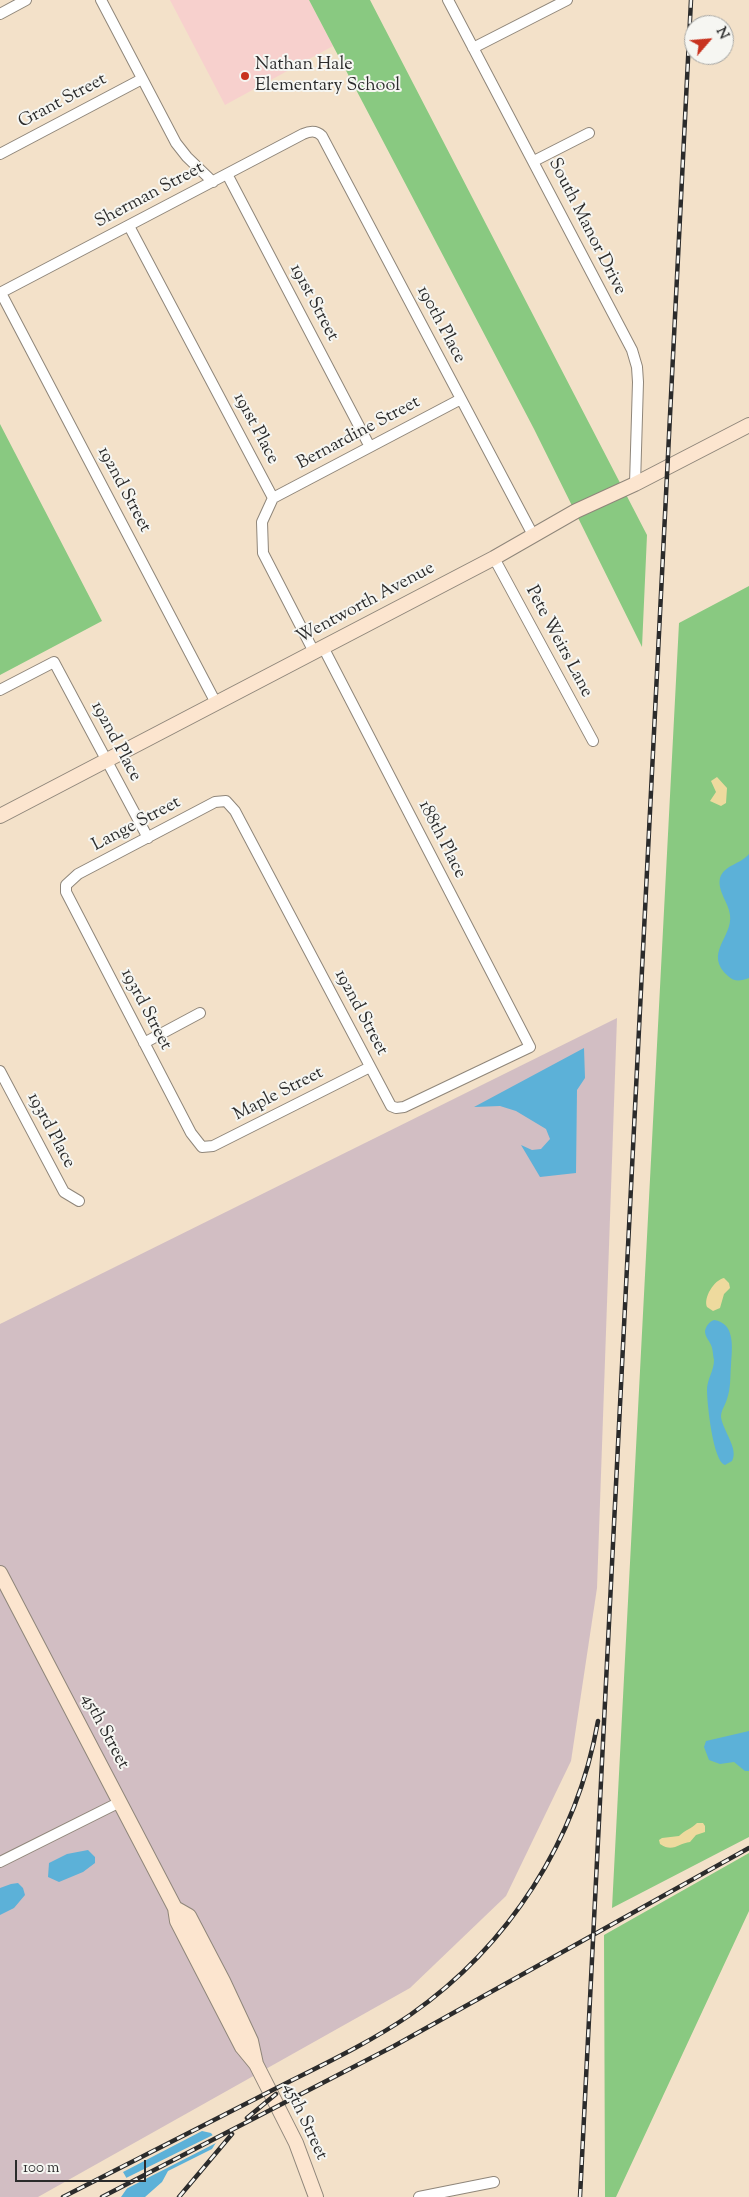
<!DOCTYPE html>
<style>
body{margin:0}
#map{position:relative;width:749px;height:2197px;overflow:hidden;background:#f3e1c9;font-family:"Sorts Mill Goudy",serif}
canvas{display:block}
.north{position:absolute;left:684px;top:15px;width:50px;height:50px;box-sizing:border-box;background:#f6f6f2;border:1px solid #a5a5a2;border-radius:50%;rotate:63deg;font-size:14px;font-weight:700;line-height:20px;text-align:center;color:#2b2b2b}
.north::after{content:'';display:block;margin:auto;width:18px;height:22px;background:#c8321e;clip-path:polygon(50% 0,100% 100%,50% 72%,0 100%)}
.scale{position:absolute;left:15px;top:2160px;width:131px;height:22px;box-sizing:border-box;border:2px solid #2b2b2b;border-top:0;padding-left:6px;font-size:15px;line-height:18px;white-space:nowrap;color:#2b2b2b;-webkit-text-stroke:4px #f6f6f2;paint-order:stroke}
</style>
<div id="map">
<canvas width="749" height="2197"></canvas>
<div class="north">N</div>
<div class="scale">100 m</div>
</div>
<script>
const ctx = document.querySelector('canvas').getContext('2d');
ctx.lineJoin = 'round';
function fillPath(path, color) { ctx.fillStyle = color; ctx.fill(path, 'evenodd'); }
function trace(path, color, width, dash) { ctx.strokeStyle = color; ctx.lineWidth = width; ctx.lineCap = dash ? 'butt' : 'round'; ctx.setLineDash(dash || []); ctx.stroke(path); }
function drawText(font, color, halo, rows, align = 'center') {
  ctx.font = font + ' "Sorts Mill Goudy",serif'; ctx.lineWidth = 4; ctx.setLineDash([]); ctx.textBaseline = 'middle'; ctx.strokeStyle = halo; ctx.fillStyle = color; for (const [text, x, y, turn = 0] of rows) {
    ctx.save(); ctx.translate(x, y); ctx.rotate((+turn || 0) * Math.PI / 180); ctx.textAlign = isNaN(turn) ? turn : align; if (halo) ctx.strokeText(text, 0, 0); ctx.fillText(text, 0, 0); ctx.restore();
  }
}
fillPath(new Path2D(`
 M170 0H309L333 46 225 105Z`), '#f7d0cd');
fillPath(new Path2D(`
 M617 1018 597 1588 571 1761 506 1896 410 1988 38 2197H0V1324Z`), '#d2bec3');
fillPath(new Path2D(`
 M309 0H370L647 535 642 647 534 429Z
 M0 424 102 621 0 675Z
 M749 586V1837L612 1908 679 623Z
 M749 1853V1911L616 2197H605L604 1935Z`), '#89c981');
fillPath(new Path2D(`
 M717 777 727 788 726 803 721 806 710 801 716 792 711 781Z
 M724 1278 729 1283 730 1288 724 1294 720 1308 713 1311 707 1307C703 1298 714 1280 724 1278Z
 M697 1823H703L705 1826V1832L696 1835 690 1842C679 1843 673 1853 660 1844L659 1840 662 1838 679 1836C685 1830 691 1829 697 1823Z`), '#eeda9e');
fillPath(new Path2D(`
 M749 854V978C741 981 734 982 728 976 703 954 733 937 730 915 729 903 717 891 720 878 724 865 741 864 749 854Z
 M584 1048 585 1078 577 1090 576 1173 540 1177 521 1145 532 1150 541 1149 550 1139 546 1129 516 1111 500 1106 474 1107Z
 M714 1320C736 1323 732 1349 731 1365 730 1377 731 1388 727 1399 725 1406 721 1410 721 1417 723 1431 739 1449 732 1461L725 1465C713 1462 707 1403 707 1390 707 1379 714 1371 714 1360 713 1356 713 1349 711 1345 709 1340 705 1337 705 1331 706 1326 709 1322 714 1320Z
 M749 1731V1771H745L734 1762 720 1764 709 1760 704 1747 706 1741Z
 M88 1850 95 1857V1863L83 1872 59 1882 48 1877 49 1863 67 1854Z
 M18 1883 23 1888 25 1895 14 1908 0 1915V1888L11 1884Z
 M202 2131 211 2133 217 2141 212 2149 168 2171 162 2182 145 2197H121L130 2184 123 2172Z`), '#5cb1d8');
fillPath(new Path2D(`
 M215 2134 219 2140 218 2142 122 2191 127 2184 124 2179Z`), '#f3e1c9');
const street = new Path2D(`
 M101 0 176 143 187 157 213 182
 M448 0 632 350 637 367 638 382 635 484
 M0 14 26 0
 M473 48 567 0
 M0 154 142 79
 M534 161 589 133
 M227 174 370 447
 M129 226 273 498 262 522 263 553 314 652
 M0 293 303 134C310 131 316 130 322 136L533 535
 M1 293 216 703
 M273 498 461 399
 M494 558 593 741
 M323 647 530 1047 404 1107 396 1108 391 1106 235 811 226 801 215 802 78 874 66 885V892L191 1133 202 1147 213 1146 370 1067
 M0 690 54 662 148 838
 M144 1043 200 1013
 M0 1071 64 1192 79 1201
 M0 1862 120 1802
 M419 2197 494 2182`);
const secondary = new Path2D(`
 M0 816 494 558 576 511 635 484 749 425
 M0 1573 175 1908 177 1921 242 2047 256 2064
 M175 1908 189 1916 223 1981 251 2041 256 2064 296 2143 316 2197`);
trace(street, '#8f867a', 12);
trace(secondary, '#8f867a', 16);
trace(street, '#fff', 10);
trace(secondary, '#fce5cf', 14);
const rail = new Path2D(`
 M247 2118 276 2094
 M63 2197C129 2163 195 2130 261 2096 311 2070 363 2047 410 2015 509 1946 577 1840 598 1721
 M102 2197 394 2046 749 1848
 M179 2197 232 2134
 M580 2197 691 0`);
trace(rail, '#2b2b2b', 4.5);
trace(rail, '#f6f6f2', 2.5, [8]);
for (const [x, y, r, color] of [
 [245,76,5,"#c8321e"]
]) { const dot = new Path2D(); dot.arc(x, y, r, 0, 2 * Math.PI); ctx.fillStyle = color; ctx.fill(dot); trace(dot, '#f6f6f2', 2); }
drawText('18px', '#2b2b2b', '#f6f6f2', [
 ["Nathan Hale",255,66],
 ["Elementary School",255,87]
], 'left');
drawText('18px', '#2b2b2b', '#f6f6f2', [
 ["Grant Street",63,102,-28],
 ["Sherman Street",150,196,-28],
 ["South Manor Drive",586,227,63],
 ["191st Street",313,303,62],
 ["190th Place",440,325,62],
 ["191st Place",255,429,62],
 ["Bernardine Street",359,434,-28],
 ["192nd Street",123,490,62],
 ["Wentworth Avenue",366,604,-28],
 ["Pete Weirs Lane",558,642,62],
 ["192nd Place",115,742,62],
 ["Lange Street",137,825,-28],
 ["188th Place",441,840,63],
 ["193rd Street",145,1010,62],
 ["192nd Street",360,1013,62],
 ["Maple Street",279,1095,-27],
 ["193rd Place",50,1131,62],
 ["45th Street",104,1732,62],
 ["45th Street",304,2122,65]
]);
</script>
